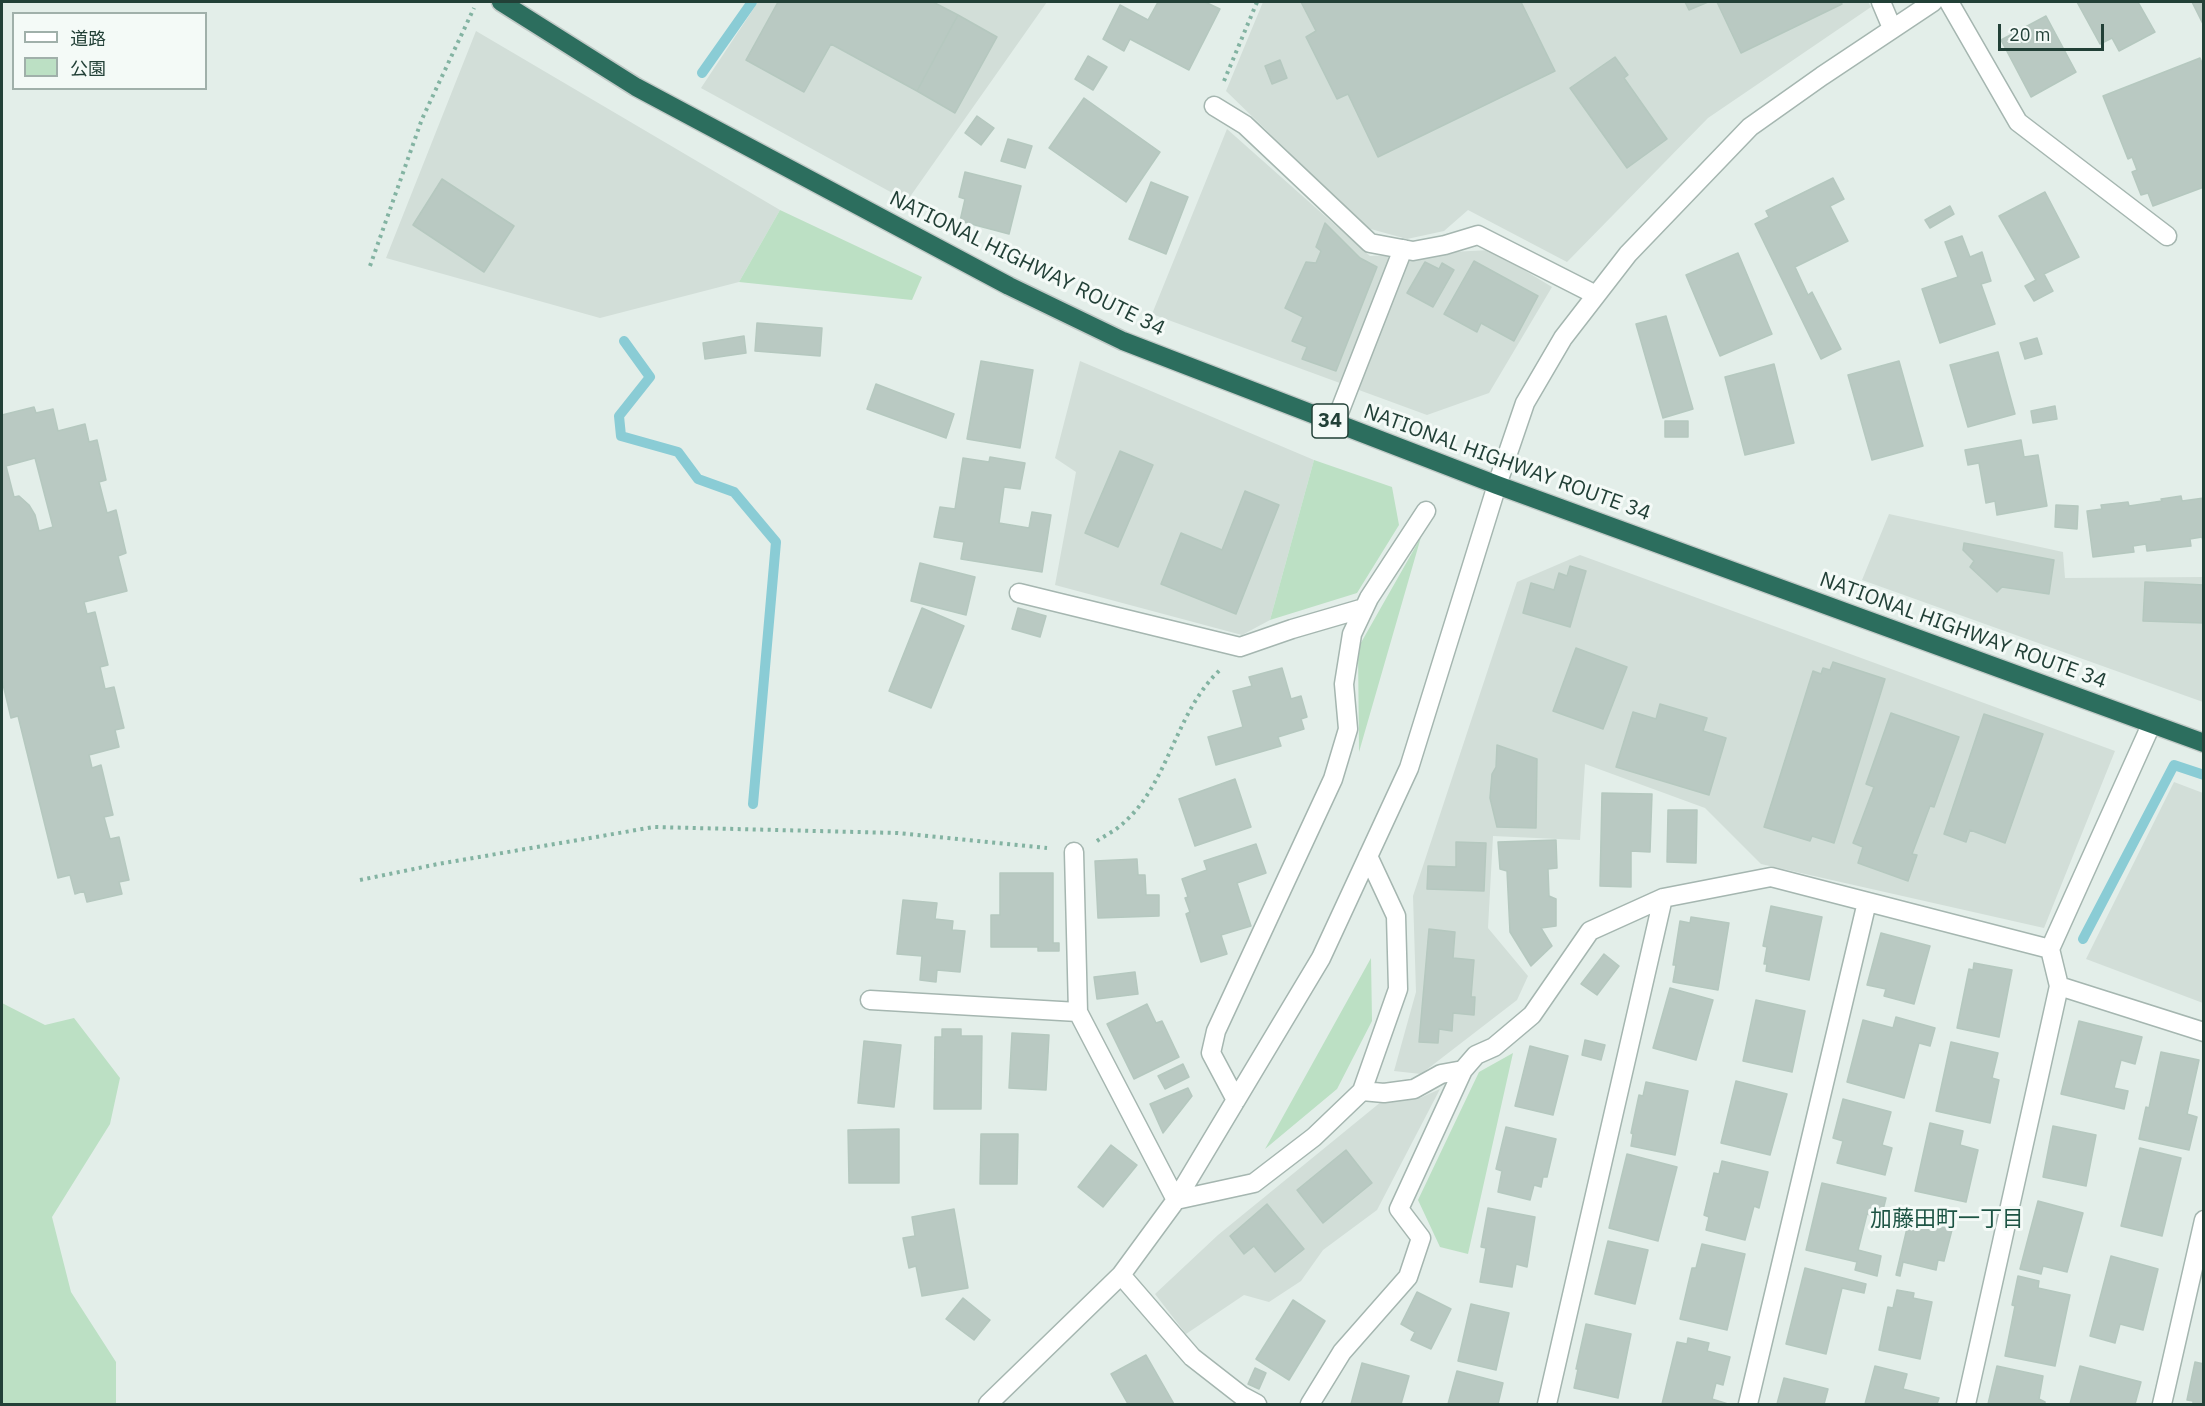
<!DOCTYPE html>
<meta charset="utf-8">
<style>
body{margin:0}
#map{position:relative;width:2205px;height:1406px;overflow:hidden;background:#e3eee9;font-family:"IBM Plex Sans","Noto Sans JP",sans-serif}
canvas{display:block}
.frame{position:absolute;inset:0;border:3px solid #224037;pointer-events:none}
.legend{position:absolute;left:12px;top:12px;width:195px;height:78px;box-sizing:border-box;background:#f4faf7;border:2px solid #a0b0aa;margin:0;padding:8px 10px;list-style:none;font-size:18px;color:#224037}
.legend li{display:flex;align-items:center;gap:12px;height:30px}
.legend b{width:30px;border:2px solid #a0b0aa}
.scale{position:absolute;left:1998px;top:24px;width:106px;height:27px;box-sizing:border-box;border:3px solid #224037;border-top:0;padding-left:8px;font-size:18px;line-height:21px;white-space:nowrap;color:#224037;-webkit-text-stroke:4px #f4faf7;paint-order:stroke}
</style>
<div id="map">
<canvas width="2205" height="1406"></canvas>
<div class="frame"></div>
<ul class="legend">
<li><b style="height:8px;background:#fff"></b>道路</li>
<li><b style="height:16px;background:#bce0c4"></b>公園</li>
</ul>
<div class="scale">20 m</div>
</div>
<script>
const ctx = document.querySelector('canvas').getContext('2d');
ctx.lineJoin = 'round';
function fillPath(path, color) { ctx.fillStyle = color; ctx.fill(path, 'evenodd'); }
function trace(path, color, width, dash) { ctx.strokeStyle = color; ctx.lineWidth = width; ctx.lineCap = dash ? 'butt' : 'round'; ctx.setLineDash(dash || []); ctx.stroke(path); }
function drawText(font, color, halo, rows, align = 'center') {
  ctx.font = font + ' "IBM Plex Sans","Noto Sans JP",sans-serif'; ctx.lineWidth = 6; ctx.setLineDash([]); ctx.textBaseline = 'middle'; ctx.strokeStyle = halo; ctx.fillStyle = color; for (const [text, x, y, turn = 0] of rows) {
    ctx.save(); ctx.translate(x, y); ctx.rotate((+turn || 0) * Math.PI / 180); ctx.textAlign = isNaN(turn) ? turn : align; if (halo) ctx.strokeText(text, 0, 0); ctx.fillText(text, 0, 0); ctx.restore();
  }
}
fillPath(new Path2D(`
 M758 2H1047L907 201 701 88Z
 M1263 2H1868L1871 7 1708 118 1567 262 1468 210 1444 231 1407 239 1367 228 1226 91Z
 M476 31 780 210 739 282 600 318 386 258Z
 M1227 129 1370 256 1491 250 1552 287 1489 393 1427 415 1152 314Z
 M1080 361 1314 460 1270 620 1242 635 1055 585 1076 472 1055 458Z
 M1889 514 2063 552 2065 578 2203 577V702L1862 580Z
 M1580 555 2115 751 2044 928 1761 864 1705 808 1585 764 1580 840 1493 836 1488 928 1528 976 1517 1000 1421 1074 1394 1071 1416 992 1413 896 1517 582Z
 M2174 782 2203 793V1003L2086 959Z
 M1440 1089 1377 1210 1323 1250 1301 1281 1269 1302 1244 1295 1186 1334 1155 1294 1218 1235 1387 1097 1420 1098Z`), '#d2ded8');
fillPath(new Path2D(`
 M780 210 922 277 912 300 739 282Z
 M1314 460 1392 487 1399 525 1357 593 1270 620Z
 M1421 537 1359 752 1358 648Z
 M1371 958 1372 1021 1337 1089 1265 1149Z
 M2 1003 45 1025 74 1018 120 1078 110 1124 52 1217 71 1292 116 1362V1404H2Z
 M1513 1053 1468 1254 1440 1247 1418 1200 1479 1072Z`), '#bce0c4');
trace(new Path2D(`
 M702 73 752 2
 M624 341 650 377 619 416 621 436 678 452 698 479 734 492 776 542 753 804
 M2083 939 2174 765 2204 775`), '#8accd5', 10);
const building = new Path2D(`
 M778 2H933L958 15 917 91 831 44 804 92 746 60Z
 M1158 2H1205L1220 9 1189 70 1130 39 1124 51 1103 39 1120 5 1148 20Z
 M1301 2H1521L1555 71 1378 157 1348 94 1337 99 1306 37 1316 31Z
 M1685 2H1708L1689 10Z
 M1717 2H1841L1842 4 1741 53Z
 M2077 2H2138L2155 32 2119 51 2112 38 2100 44Z
 M2192 2H2204V26Z
 M958 15 997 37 955 113 917 91Z
 M2046 16 2076 72 2031 97 2001 40Z
 M1088 56 1107 67 1093 90 1075 79Z
 M1615 57 1628 75 1624 78 1667 139 1627 168 1570 88Z
 M2200 58 2204 68V187L2153 206 2148 193 2141 195 2132 172 2137 170 2132 157 2128 159 2103 96Z
 M1280 60 1287 78 1272 84 1265 66Z
 M1084 98 1160 152 1126 202 1049 148Z
 M977 116 994 128 981 145 965 133Z
 M1008 139 1032 146 1025 168 1001 161Z
 M965 172 1021 186 1009 234 960 221 965 199 959 197Z
 M1833 178 1844 199 1830 206 1848 241 1795 267 1808 295 1812 292 1841 349 1821 359 1755 224 1769 217 1766 211Z
 M442 179 514 226 484 272 413 225Z
 M1151 182 1188 197 1166 254 1129 239Z
 M2045 192 2079 257 2044 274 2053 291 2034 301 2025 286 2036 280 1999 216Z
 M1950 206 1954 214 1930 228 1925 220Z
 M1325 223 1360 258 1377 267 1336 371 1302 359 1307 347 1292 341 1303 317 1285 308 1306 262 1316 263 1321 251 1316 247Z
 M1962 236 1970 257 1982 252 1991 281 1981 284 1995 324 1940 343 1922 289 1958 277 1945 242Z
 M1738 253 1772 334 1720 356 1686 275Z
 M1474 261 1538 296 1514 341 1481 323 1477 332 1444 314Z
 M1425 262 1439 269 1442 263 1454 270 1433 307 1407 293Z
 M1666 316 1693 409 1663 418 1636 324Z
 M757 323 822 328 820 356 755 351Z
 M744 336 746 353 705 359 703 343Z
 M2037 338 2042 354 2025 359 2020 343Z
 M1998 352 2015 414 1968 427 1950 365Z
 M981 361 1033 370 1020 448 967 439Z
 M1899 361 1923 446 1872 460 1848 375Z
 M1774 364 1794 443 1745 455 1725 377Z
 M876 384 954 414 946 438 867 409Z
 M2055 406 2057 419 2033 423 2031 411Z
 M34 407 36 413 53 409 58 431 85 424 89 442 97 440 106 480 99 482 107 513 116 510 126 553 118 556 127 591 84 602 87 614 95 612 108 665 100 667 105 689 114 687 124 728 115 730 119 747 89 755 92 768 101 765 113 815 104 817 110 839 119 837 129 880 119 882 122 894 87 902 84 891 75 894 70 875 58 878 18 716 11 718 2 680V415ZM35 458 53 527 39 531 35 515 29 505 19 496 14 497 6 466Z
 M1665 421H1688V437H1665Z
 M2021 440 2024 457 2038 455 2047 506 1997 515 1995 501 1986 503 1979 463 1968 465 1965 450Z
 M1120 451 1153 465 1118 547 1085 533Z
 M990 457 1025 463 1020 489 1004 487 999 523 1029 528 1032 512 1051 515 1042 572 961 559 964 542 934 537 940 507 955 509 963 458 989 462Z
 M1245 491 1279 505 1236 614 1161 584 1181 533 1222 550Z
 M2181 496 2182 501 2204 498V545L2202 537 2190 539 2191 546 2147 551 2146 544 2133 546 2134 552 2093 557 2087 511 2102 509 2101 505 2128 502 2129 506 2162 501 2161 499Z
 M2056 505 2078 506 2077 529 2055 527Z
 M1964 543 2054 560 2049 594 2002 587 1997 592 1970 567 1974 561 1963 550Z
 M920 563 975 577 966 615 911 601Z
 M1570 566 1586 571 1570 627 1523 613 1531 583 1554 590 1559 573 1567 576Z
 M2145 582 2204 585V623L2143 621Z
 M922 608 964 626 931 708 889 691Z
 M1018 608 1046 616 1040 637 1012 629Z
 M1576 648 1627 667 1603 729 1553 711Z
 M1833 662 1885 679 1834 843 1812 836 1810 841 1764 827 1813 671 1821 674 1823 668 1830 670Z
 M1282 668 1291 699 1301 696 1307 717 1301 719 1304 729 1278 737 1281 746 1216 765 1208 737 1243 727 1233 691 1252 686 1249 677Z
 M1660 704 1707 718 1703 731 1726 738 1709 795 1616 767 1633 712 1656 719Z
 M1891 713 1959 737 1934 807 1930 806 1912 854 1917 855 1908 881 1858 863 1863 847 1853 843 1874 787 1866 784Z
 M1984 714 2043 734 2005 843 1970 830 1966 842 1944 834Z
 M1497 745 1537 759 1536 828 1497 827 1490 798 1492 774 1496 767Z
 M1235 779 1251 827 1195 846 1179 799Z
 M1602 793 1652 794 1650 852 1631 851V887L1600 886Z
 M1668 810H1697L1696 863 1667 862Z
 M1556 840 1557 868 1548 869 1549 896 1556 899V926L1541 928 1552 946 1531 966 1510 932 1507 871 1500 869 1498 842Z
 M1456 842 1486 843 1484 891 1427 889 1428 866 1456 867Z
 M1256 844 1266 873 1237 883 1251 926 1221 935 1227 954 1201 962 1186 914 1190 912 1185 898 1188 897 1182 879 1207 870 1204 861Z
 M1137 859 1138 875H1145L1146 895H1159V916L1098 918 1095 861Z
 M1000 873H1053V943H1059V951H1038V947H991V915H1000Z
 M903 900 937 903 935 919 953 921 952 930 965 931 960 972 937 970 936 982 920 980 922 956 897 954Z
 M1771 906 1822 917 1809 980 1766 971 1767 964H1764L1767 947 1763 946Z
 M1691 917 1729 923 1718 990 1673 982 1676 965H1673L1680 921 1690 923Z
 M1429 929 1455 932 1453 958 1474 960 1471 997H1475L1474 1015 1453 1013 1452 1031 1439 1029 1438 1043 1419 1042Z
 M1881 933 1930 946 1914 1004 1884 996 1886 989 1867 985Z
 M1604 954 1619 966 1597 995 1581 984Z
 M1974 963 2012 970 1999 1037 1957 1028 1969 969 1973 970Z
 M1135 972 1138 994 1097 999 1094 977Z
 M1670 988 1713 1000 1696 1060 1653 1048Z
 M1756 1000 1805 1011 1792 1072 1743 1061Z
 M1147 1004 1156 1023 1162 1021 1179 1057 1134 1079 1107 1024Z
 M1896 1017 1935 1028 1930 1046 1919 1043 1904 1098 1847 1082 1863 1020 1893 1028Z
 M2079 1021 2142 1037 2135 1064 2121 1060 2114 1088 2128 1091 2124 1109 2061 1094Z
 M942 1029H961V1036H982L981 1109H934L935 1037H942Z
 M1012 1033 1049 1035 1046 1090 1009 1088Z
 M1585 1040 1605 1045 1601 1060 1582 1055Z
 M864 1041 901 1045 894 1107 858 1103Z
 M1951 1042 1998 1053 1992 1078 1999 1080 1990 1123 1936 1111Z
 M1530 1046 1568 1056 1553 1115 1515 1106Z
 M2161 1052 2199 1060 2187 1114 2197 1117 2189 1150 2139 1139 2146 1107 2149 1108Z
 M1183 1064 1189 1077 1165 1089 1158 1076Z
 M1736 1081 1787 1094 1770 1155 1721 1143Z
 M1646 1082 1688 1091 1675 1155 1631 1146 1633 1134 1631 1133 1639 1095 1643 1096Z
 M1188 1088 1192 1096 1163 1133 1150 1104Z
 M1843 1099 1891 1112 1882 1145 1892 1148 1885 1175 1837 1163 1843 1141 1833 1138Z
 M1930 1123 1963 1131 1960 1145 1978 1150 1966 1202 1915 1191Z
 M2053 1126 2096 1135 2086 1186 2043 1177Z
 M1506 1127 1556 1139 1547 1177H1543L1541 1187 1534 1185 1530 1200 1498 1192 1502 1171 1496 1169Z
 M899 1129V1183H849L848 1130Z
 M981 1134H1018L1017 1184H980Z
 M1111 1145 1137 1165 1103 1207 1078 1187Z
 M2140 1148 2181 1158 2162 1236 2121 1226Z
 M1346 1150 1372 1183 1323 1223 1297 1190Z
 M1627 1154 1677 1167 1658 1241 1609 1228Z
 M1722 1161 1768 1172 1759 1208 1754 1206 1745 1240 1706 1230 1709 1217 1704 1215 1714 1173 1719 1174Z
 M1822 1183 1886 1198 1881 1218 1867 1214 1858 1250 1881 1256 1877 1276 1855 1270 1857 1262 1806 1250Z
 M2038 1201 2083 1213 2067 1272 2043 1266 2041 1274 2020 1269Z
 M1267 1204 1304 1249 1275 1272 1254 1246 1244 1254 1230 1236Z
 M1912 1207 1955 1218 1944 1261 1938 1260 1936 1270 1903 1262 1900 1276 1896 1275Z
 M1488 1208 1535 1217 1527 1267 1516 1264 1512 1287 1480 1282 1486 1248 1481 1247Z
 M954 1209 968 1288 922 1296 916 1266 909 1268 903 1238 915 1236 912 1217Z
 M1608 1241 1648 1250 1635 1304 1595 1294Z
 M1702 1244 1745 1254 1727 1330 1680 1319 1692 1268H1696Z
 M2111 1256 2158 1269 2143 1330 2120 1324 2115 1343 2090 1336Z
 M1805 1268 1866 1284 1864 1293 1842 1288 1826 1354 1786 1344Z
 M2018 1276 2039 1281 2038 1288 2070 1295 2055 1366 2005 1356 2015 1306 2012 1305Z
 M1897 1290 1914 1293 1913 1298 1932 1302 1920 1359 1879 1350 1888 1307 1893 1308Z
 M1417 1292 1451 1309 1431 1349 1411 1340 1415 1332 1401 1324Z
 M963 1298 990 1320 974 1340 946 1319Z
 M1293 1300 1325 1321 1289 1380 1256 1359Z
 M1471 1304 1509 1313 1496 1370 1458 1361Z
 M1586 1324 1631 1334 1618 1398 1574 1388 1578 1369H1576Z
 M1688 1338 1709 1343 1707 1351 1730 1357 1723 1385 1716 1383 1712 1399 1728 1404H1662L1677 1342 1687 1344Z
 M1146 1355 1174 1404H1128L1111 1374Z
 M2195 1362 2204 1364V1404H2193V1401L2187 1400Z
 M1362 1363 1409 1376 1401 1404H1351Z
 M1875 1366 1907 1374 1903 1389 1939 1398 1937 1404H1865Z
 M1997 1366 2043 1376 2039 1399 2045 1402V1404H1988Z
 M2080 1366 2141 1382 2135 1404H2070Z
 M1255 1368 1266 1373 1259 1389 1248 1384Z
 M1457 1371 1503 1383 1498 1404H1448Z
 M1784 1378 1828 1389 1824 1404H1777Z`);
fillPath(building, '#b9c9c2');
trace(building, '#b5c8bf', 1.5);
const minor = new Path2D(`
 M1881 2 1892 28
 M1949 2 2018 122 2167 236
 M1214 106 1245 125 1370 243 1413 251 1445 245 1478 235 1596 295
 M1335 423 1403 249
 M1019 593 1240 647 1292 629 1364 608
 M1074 852 1078 1012
 M2050 949 2151 725
 M2059 986 2204 1032
 M870 1000 1078 1012 1176 1200 1254 1183 1314 1137 1362 1091 1398 989 1396 916 1368 856
 M1362 1091 1384 1093 1414 1089 1441 1074 1463 1070
 M1236 1100 1211 1053 1216 1031 1333 779 1348 729 1344 684 1352 634 1369 598 1426 511
 M1121 1275 1192 1357 1242 1396 1257 1404
 M988 1404 1121 1275 1176 1200 1321 958 1409 768 1497 485 1525 403 1563 338 1628 254 1750 127 1822 76 1933 2
 M1310 1404 1342 1352 1408 1277 1421 1238 1399 1209 1463 1070 1476 1055 1494 1047 1532 1015 1590 931 1663 898 1771 877 2050 949 2059 986 1966 1404
 M1547 1404 1663 898
 M1748 1404 1867 902
 M2162 1404 2204 1220`);
const highway = new Path2D(`
 M501 2 636 87 1009 286 1123 341 1497 485 2204 743`);
trace(minor, '#a5b6b0', 21);
trace(highway, '#c1cac7', 21);
trace(new Path2D(`
 M1224 81 1257 2
 M370 266 422 119 474 8
 M1097 841C1104 836 1113 832 1120 826 1169 786 1174 713 1220 670
 M360 880 438 864 654 827 898 833 1047 848`), '#83b3a2', 4, [3, 4.5]);
trace(minor, '#fff', 18);
trace(highway, '#2c6e5e', 18);
for (const [x, y, w] of [
 [1330,421,36]
]) { const box = new Path2D(); box.roundRect(x - w / 2, y - 17, w, 34, 4.5); ctx.fillStyle = '#f4faf7'; ctx.fill(box); trace(box, '#224037', 1.5); }
drawText('bold 20px', '#224037', null, [
 ["34",1330,421]
]);
drawText('21px', '#224037', '#f4faf7', [
 ["NATIONAL HIGHWAY ROUTE 34",1027,264,26],
 ["NATIONAL HIGHWAY ROUTE 34",1507,463,20],
 ["NATIONAL HIGHWAY ROUTE 34",1963,631,20]
]);
drawText('22px', '#1d5444', '#f4faf7', [
 ["加藤田町一丁目",1947,1220]
]);
</script>
